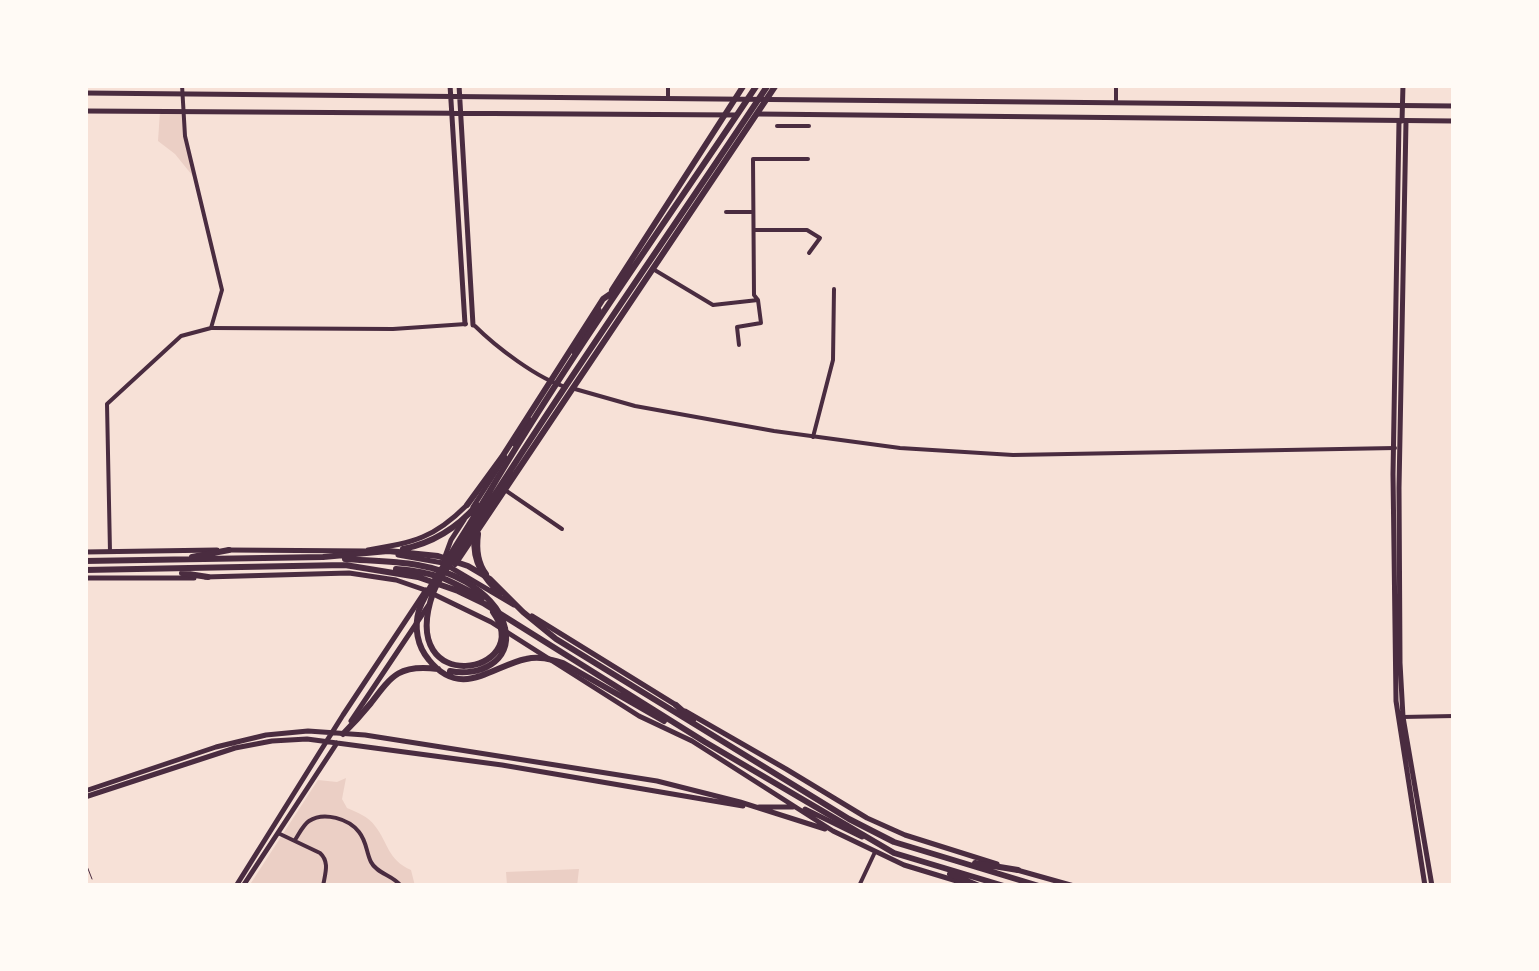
<!DOCTYPE html>
<style>
body{margin:0}
#map{position:relative;width:1539px;height:971px;overflow:hidden;background:#f7e1d7;font-family:"Nunito Sans",sans-serif}
canvas{display:block}
.frame{position:absolute;inset:0;border:88px solid #fffaf5;pointer-events:none}
</style>
<div id="map">
<canvas width="1539" height="971"></canvas>
<div class="frame"></div>
</div>
<script>
const ctx = document.querySelector('canvas').getContext('2d');
ctx.lineJoin = 'round';
function fillPath(path, color) { ctx.fillStyle = color; ctx.fill(path, 'evenodd'); }
function trace(path, color, width, dash) { ctx.strokeStyle = color; ctx.lineWidth = width; ctx.lineCap = dash ? 'butt' : 'round'; ctx.setLineDash(dash || []); ctx.stroke(path); }
fillPath(new Path2D(`
 M160 111H183L185 136 196 180 175 154 158 141Z
 M346 778 342 799 347 808C358 813 368 816 375 826 389 844 387 859 411 870L415 886H249L318 780 337 782Z
 M579 869 577 886H506L507 885 506 872Z`), '#ebcfc5');
trace(new Path2D(`
 M85 861 92 879`), '#4a2c40', 1);
trace(new Path2D(`
 M668 98V85
 M1116 102V85
 M777 126H809
 M726 212H753
 M754 230H807L820 238 809 253
 M653 269 713 305 758 300
 M739 345 737 327 761 323 758 300 754 295 753 159H808
 M813 437 833 360 834 289
 M505 490 562 529
 M110 552 107 404 181 336 211 328 222 290 185 136 182 85
 M280 834 320 853C330 862 325 874 323 886
 M295 840C299 834 303 825 309 821 324 811 349 819 359 832 367 842 366 852 371 862 377 874 393 875 401 886
 M859 886 875 852`), '#4a2c40', 4);
trace(new Path2D(`
 M475 326C496 347 538 379 566 387
 M211 328 393 329 466 324
 M575 389 635 406 774 431 900 448 1013 455 1395 448
 M1402 717 1454 716`), '#4a2c40', 4);
trace(new Path2D(`
 M1399 121 1393 474 1396 701 1425 886
 M1402 121 1403 85
 M1406 121 1399 488 1400 663 1403 717 1432 886`), '#4a2c40', 5);
trace(new Path2D(`
 M450 85 465 324
 M459 85 473 325
 M85 93 1454 106
 M85 111 737 115
 M758 114 1454 121
 M574 352 599 310
 M514 444 530 420
 M473 507 505 457
 M474 538C472 562 483 578 500 594
 M228 550 367 551
 M368 550C414 542 433 539 467 505
 M85 552 217 550
 M398 555 443 563 514 605
 M444 559 451 540 464 520
 M205 577 349 573 396 580 425 590 491 622 639 716 692 741 833 831 904 865 970 885
 M85 578H194
 M532 616 676 705
 M685 711 786 769 867 818 905 835 997 864
 M351 721 428 606
 M85 791 216 747 266 735 308 731 365 735 657 781 740 802 825 829
 M85 797 235 748 272 741 307 739 502 765 743 806
 M759 807H793
 M805 809 862 837
 M1017 870 1074 886
 M236 886 343 715 426 590
 M243 886 337 743`), '#4a2c40', 5);
trace(new Path2D(`
 M612 290 744 85
 M467 505 502 457 603 299 619 288
 M478 534C476 549 477 562 486 574
 M403 549C433 543 457 528 477 505
 M192 557 229 550
 M345 559C387 562 429 560 466 582 483 592 501 608 505 628 513 662 478 677 450 671
 M85 561 323 557 388 551 438 556 468 566 490 579 523 612 556 639 849 819 894 842 1039 886
 M455 564 776 85
 M396 569C435 572 448 579 482 598
 M85 570 345 565 418 577 458 591 483 603 705 742 894 853 1004 886
 M182 573 208 577
 M493 612C537 674 396 700 433 593 439 577 452 562 461 548 559 391 666 239 768 85
 M676 705 693 720
 M664 721 563 663C550 659 539 656 526 659 492 666 461 700 429 660 417 646 414 627 419 610 424 596 433 583 441 570 459 540 479 510 497 479 578 344 670 216 757 85
 M343 734C353 724 362 714 371 703 392 675 400 664 438 669
 M975 863 1018 870
 M950 874 979 886`), '#4a2c40', 6);
</script>
